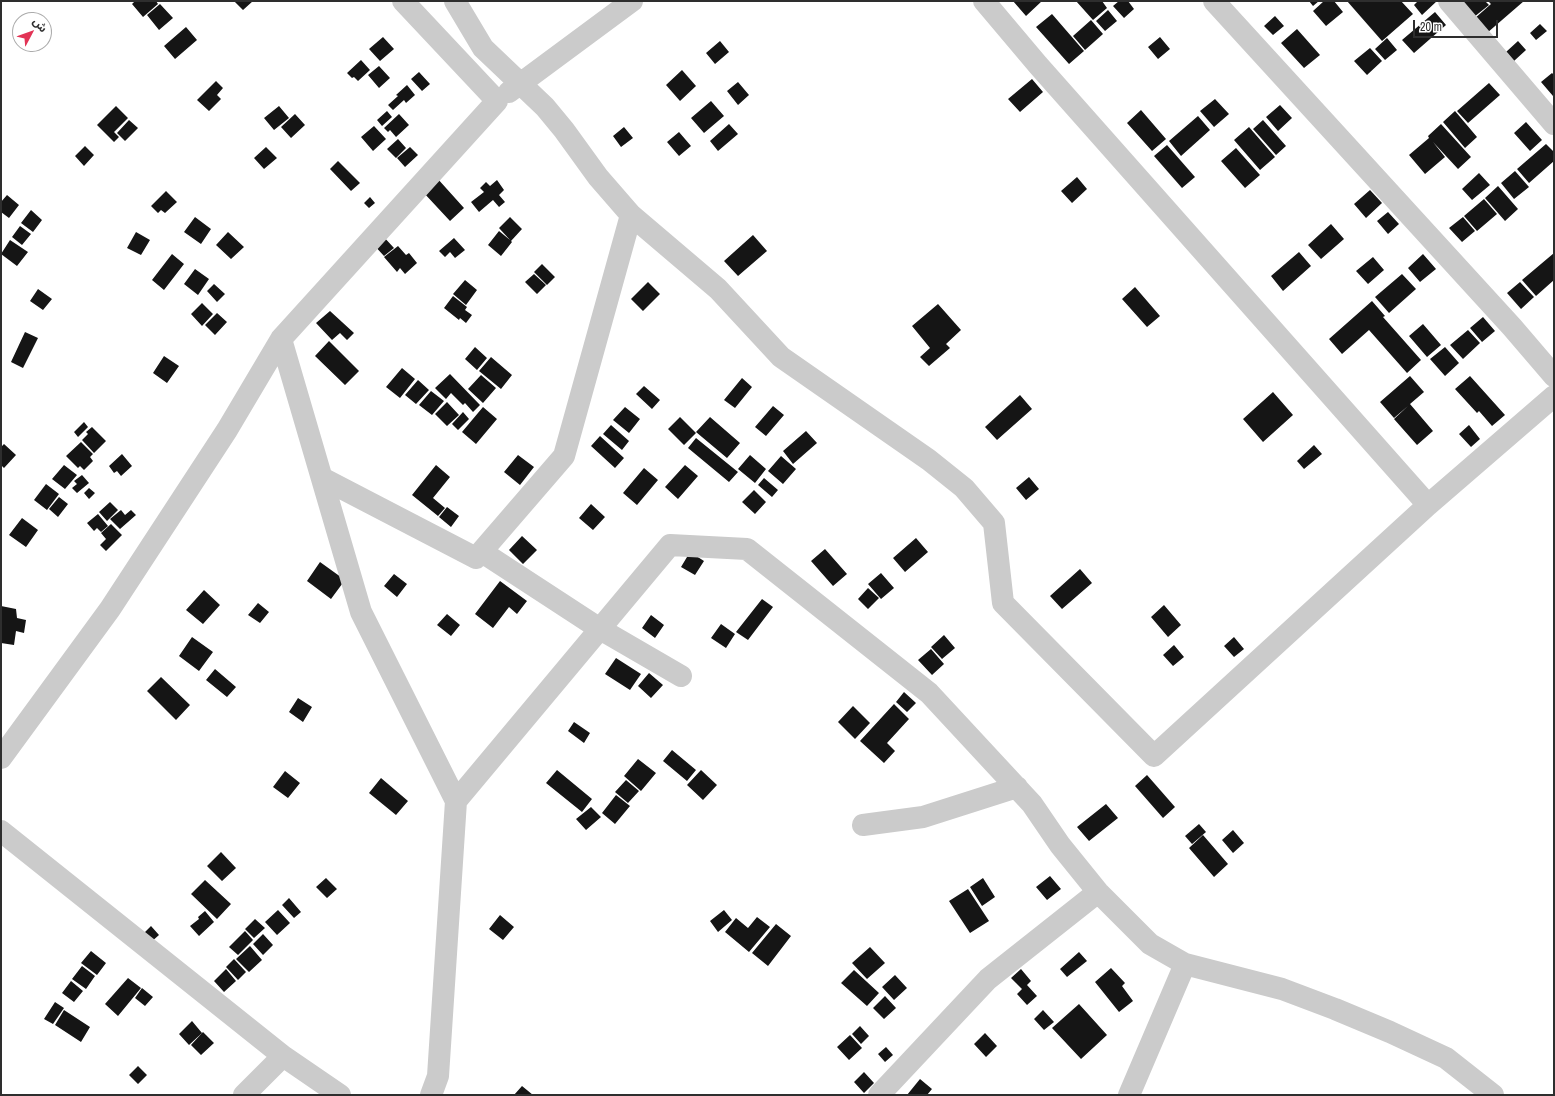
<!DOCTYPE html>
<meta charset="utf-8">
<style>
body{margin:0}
#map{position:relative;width:1555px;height:1096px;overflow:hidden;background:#fff;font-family:"Archivo Narrow","Noto Sans Arabic",sans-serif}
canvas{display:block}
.frame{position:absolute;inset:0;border:2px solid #2e2e2e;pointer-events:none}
.north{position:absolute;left:12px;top:12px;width:40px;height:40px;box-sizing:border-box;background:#fff;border:1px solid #ababab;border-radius:50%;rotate:49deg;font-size:11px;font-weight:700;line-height:16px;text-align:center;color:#2e2e2e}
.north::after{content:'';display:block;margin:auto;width:14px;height:18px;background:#e23355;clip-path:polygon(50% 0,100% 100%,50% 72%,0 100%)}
.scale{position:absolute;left:1413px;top:20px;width:85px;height:18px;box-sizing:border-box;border:2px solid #2e2e2e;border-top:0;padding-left:5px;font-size:12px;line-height:14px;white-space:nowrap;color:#2e2e2e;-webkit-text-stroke:3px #fff;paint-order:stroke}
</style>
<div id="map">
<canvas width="1555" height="1096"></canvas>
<div class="frame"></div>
<div class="north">ش</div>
<div class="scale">20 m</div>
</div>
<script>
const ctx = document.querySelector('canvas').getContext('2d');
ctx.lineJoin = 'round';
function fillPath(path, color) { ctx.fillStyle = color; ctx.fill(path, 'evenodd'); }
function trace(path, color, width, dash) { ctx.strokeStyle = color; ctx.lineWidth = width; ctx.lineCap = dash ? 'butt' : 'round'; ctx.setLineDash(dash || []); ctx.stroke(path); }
fillPath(new Path2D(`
 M135 1H156L158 4 143 17 132 4Z
 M234 1H253L243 10Z
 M1013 1H1042L1026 16Z
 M1076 1H1102L1107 8 1093 20Z
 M1119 1H1128L1134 9 1124 18 1113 6Z
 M1309 1H1319L1313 6Z
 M1324 1H1334L1343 12 1326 26 1313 11Z
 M1347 1H1401L1413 14 1382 41Z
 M1418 1H1437L1422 15 1414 5Z
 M1461 1H1485L1489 5 1474 17Z
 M1488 1H1524L1487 33 1474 19 1491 4Z
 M160 4 173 18 159 30 147 15Z
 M1108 10 1117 21 1105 31 1096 21Z
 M1435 12 1446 25 1414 53 1402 40Z
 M1052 14 1084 51 1069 64 1036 27Z
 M1275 16 1284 26 1273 35 1264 26Z
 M1091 20 1103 34 1085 50 1073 36Z
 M1540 24 1547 31 1536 40 1530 33Z
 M186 27 197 40 175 59 164 46Z
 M1297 29 1320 55 1304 68 1281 43Z
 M383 37 394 49 380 61 369 49Z
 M1160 37 1170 49 1158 59 1148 47Z
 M1387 38 1397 50 1385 60 1375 49Z
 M720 41 729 52 715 64 706 53Z
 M1518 41 1526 50 1514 61 1506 52Z
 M1370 48 1382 61 1367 75 1354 61Z
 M361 60 370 70 358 81 354 77 352 78 347 73Z
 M379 66 390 78 379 88 368 75Z
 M682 70 696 86 680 101 666 85Z
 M419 72 430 84 422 91 411 79Z
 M1552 73 1554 75 1553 96 1541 82Z
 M1032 79 1043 92 1020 112 1008 99Z
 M216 81 223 88 217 95 221 99 209 111 197 100Z
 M738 82 749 95 738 105 727 91Z
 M1489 83 1500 95 1468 123 1457 111Z
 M407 85 415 95 406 103 404 100 393 110 388 105 398 96 396 95Z
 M1215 99 1229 114 1214 127 1200 111Z
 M711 101 724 116 704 133 691 118Z
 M1280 105 1292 118 1278 131 1266 117Z
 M116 106 128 118 114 132 119 137 114 142 97 125Z
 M279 106 289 118 274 130 264 118Z
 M1141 110 1166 139 1152 151 1127 123Z
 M387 111 392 117 382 126 377 120Z
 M1455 111 1477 137 1465 148 1443 122Z
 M295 114 305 125 291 138 281 127Z
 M399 114 409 125 396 137 390 130 388 132 384 128Z
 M1198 116 1210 130 1181 156 1169 141Z
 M129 120 138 128 125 141 117 133Z
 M1263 120 1286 146 1276 155 1253 129Z
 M1526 122 1542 140 1530 151 1514 133Z
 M729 124 738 134 718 151 710 141Z
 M1441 124 1471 157 1458 169 1433 142 1445 157 1425 174 1409 155 1429 138 1428 136Z
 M374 126 386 139 373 151 361 137Z
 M624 127 633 138 621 147 613 136Z
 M1249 127 1275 157 1260 170 1234 140Z
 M679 132 691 146 679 156 667 142Z
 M398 139 406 148 396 158 387 149Z
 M1546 144 1554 152V161L1529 183 1517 169Z
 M1167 145 1195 177 1182 188 1154 156Z
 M85 146 94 155 84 166 75 156Z
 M266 147 277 158 264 169 254 158Z
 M410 147 418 155 405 167 397 158Z
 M1236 148 1260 175 1245 188 1221 161Z
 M338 161 360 183 351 191 330 169Z
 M1515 171 1529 187 1514 199 1501 183Z
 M1479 173 1490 185 1472 200 1462 189Z
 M1077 177 1087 189 1072 203 1061 191Z
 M437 178 464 208 450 221 423 192Z
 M497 180 504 190 499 195 505 202 499 207 493 200 479 212 471 202 484 192 480 188 486 182 490 186Z
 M1498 186 1518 209 1505 221 1485 198Z
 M1370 190 1382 203 1366 218 1354 204Z
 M166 191 177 202 165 213 161 210 158 213 151 206Z
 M7 195 19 205 9 218 1 212V202Z
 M370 197 375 203 369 208 364 203Z
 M1484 199 1497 214 1477 231 1464 216Z
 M31 210 42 220 33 232 21 223Z
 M1388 212 1399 224 1388 234 1377 221Z
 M195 217 211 229 201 244 184 232Z
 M510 217 522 229 511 241 512 242 501 256 488 245 499 231 510 240 499 228Z
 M1463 217 1475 231 1462 242 1449 228Z
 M1331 224 1344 239 1321 259 1308 245Z
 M20 226 31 234 22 245 12 237Z
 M136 232 150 240 141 255 127 248Z
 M228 232 244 247 231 259 216 245Z
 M382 235 394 248 384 256 372 243Z
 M753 235 767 251 738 276 724 261Z
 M454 238 465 250 455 258 450 252 445 257 439 251Z
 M10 240 28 252 17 266 1 254Z
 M398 246 406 255 409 253 417 263 405 274 400 268 397 272 384 257Z
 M1299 252 1311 266 1283 291 1271 276Z
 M1554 253V280L1536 296 1522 280Z
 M172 254 184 264 164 290 152 280Z
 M1423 254 1436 269 1420 282 1408 268Z
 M1373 257 1384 270 1368 284 1356 271Z
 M542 264 555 277 547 285 534 272Z
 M195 269 209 279 198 295 184 284Z
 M534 274 546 285 537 294 525 282Z
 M1402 274 1416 289 1389 313 1375 297Z
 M465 280 477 290 466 305 453 294Z
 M648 282 660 294 643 311 631 299Z
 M1520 282 1534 297 1521 309 1507 293Z
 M214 284 225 294 217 302 207 291Z
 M1135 287 1160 316 1147 327 1122 299Z
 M38 289 52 299 43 310 30 301Z
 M453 296 467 307 465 310 472 315 466 323 460 318 459 320 444 308Z
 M1372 301 1385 316 1383 317 1421 360 1407 373 1369 330 1342 354 1329 339Z
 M202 303 213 314 202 326 191 314Z
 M938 304 961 330 946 344 950 348 929 366 920 357 930 348 912 326Z
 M330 311 354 333 347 340 340 333 332 340 316 323Z
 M217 313 227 322 215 335 205 325Z
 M1483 317 1495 331 1482 342 1470 328Z
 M1423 324 1441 345 1427 357 1409 336Z
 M1468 330 1480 343 1463 359 1450 345Z
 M25 332 38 338 23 368 11 362Z
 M329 341 359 371 345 385 315 356Z
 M475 347 487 358 477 370 465 359Z
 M1445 347 1459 363 1445 376 1430 359Z
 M164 356 179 366 167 383 153 373Z
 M491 357 512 375 501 389 479 371Z
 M402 368 415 379 400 398 386 387Z
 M450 374 480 405 473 412 465 403 463 405 451 393 446 399 435 388Z
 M481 375 496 388 483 403 468 389Z
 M1410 376 1424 392 1410 404 1433 431 1417 445 1394 419 1408 406 1394 418 1380 402Z
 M1470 376 1505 415 1492 426 1479 411 1477 413 1455 389Z
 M742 378 752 387 735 408 724 400Z
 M418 380 429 390 416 404 405 395Z
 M644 386 660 400 652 409 636 394Z
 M431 391 444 401 432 415 419 405Z
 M1273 392 1293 415 1263 442 1243 419Z
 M1020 395 1032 409 997 440 985 427Z
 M447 402 459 415 447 426 435 414Z
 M773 406 784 415 766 436 755 427Z
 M483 407 497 419 476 444 462 432Z
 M625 407 640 419 629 433 613 420Z
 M463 412 469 419 458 430 452 424Z
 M680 417 696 433 684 445 668 429Z
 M710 417 740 443 727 458 696 432Z
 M84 422 88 427 78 437 74 432Z
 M611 425 629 441 622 450 603 434Z
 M1469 425 1480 439 1471 447 1459 434Z
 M92 427 106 441 94 453 82 440 88 434 86 432Z
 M806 431 817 443 793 464 783 451Z
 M600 436 624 458 615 468 591 446Z
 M696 438 738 472 729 482 688 448Z
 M81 442 93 454 90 457 93 461 84 470 80 466 78 468 66 456Z
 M4 444 16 455 4 468 1 465V447Z
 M1314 445 1322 454 1304 469 1297 461Z
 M122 454 132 466 121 476 117 471 114 473 109 466Z
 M518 455 534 467 520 485 504 472Z
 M750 455 766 469 755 483 738 469Z
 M781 456 796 469 783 484 768 471Z
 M64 465 77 475 65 489 52 479Z
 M436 465 450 477 433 498 445 508 438 516 412 495Z
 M685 465 698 476 678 499 665 487Z
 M644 468 658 480 637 505 623 493Z
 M82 475 89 483 77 493 72 488 77 484 74 481Z
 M1029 477 1039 489 1026 500 1016 488Z
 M764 478 778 490 772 497 758 485Z
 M46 484 59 494 47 510 34 500Z
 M89 488 95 493 89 499 84 493Z
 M754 490 766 502 755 514 742 502Z
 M59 497 68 504 58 517 49 509Z
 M110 502 118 510 107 521 99 512Z
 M591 504 605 517 593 530 579 518Z
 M447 507 459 516 451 527 439 517Z
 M121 510 125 515 131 510 136 515 120 529 110 519Z
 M98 514 108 526 101 532 97 528 94 531 87 523Z
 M22 518 38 530 26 547 9 535Z
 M111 524 122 535 106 551 100 545 106 539 101 533Z
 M522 536 537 550 523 564 509 550Z
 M916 538 928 552 905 572 893 558Z
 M825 549 847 574 833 586 811 561Z
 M690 552 704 561 695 575 681 567Z
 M320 562 345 580 331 599 307 581Z
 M1080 569 1092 583 1062 609 1050 596Z
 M881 573 894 588 881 599 868 584Z
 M394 574 407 584 397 597 384 586Z
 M500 581 527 601 517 614 509 607 493 628 475 614Z
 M868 588 879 598 868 609 858 599Z
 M204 590 220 605 203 624 186 610Z
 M762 599 773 607 748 640 736 632Z
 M258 603 269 612 260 623 248 615Z
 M1164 605 1181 625 1168 637 1151 617Z
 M1 606 16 609 17 618 26 620 24 633 16 631 14 645 1 643Z
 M447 614 460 625 451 636 437 625Z
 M651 615 664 625 655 638 642 628Z
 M721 624 735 634 726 648 711 638Z
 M944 635 955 648 942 659 931 647Z
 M192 637 213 652 199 671 179 656Z
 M1234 637 1244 649 1234 657 1224 646Z
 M1174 645 1184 657 1173 666 1163 655Z
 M931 649 944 664 932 675 918 660Z
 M616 658 641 674 630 690 605 674Z
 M215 669 236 687 227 697 206 680Z
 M649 673 663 685 651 698 638 686Z
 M161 677 190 705 176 720 147 691Z
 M904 692 916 703 907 712 896 702Z
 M298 698 312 707 303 722 289 712Z
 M894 704 909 719 887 743 895 751 884 763 860 741Z
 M853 706 870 723 855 739 838 722Z
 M574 722 590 733 584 743 568 731Z
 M672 750 696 770 687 781 663 761Z
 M638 759 656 773 641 791 624 776Z
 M557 770 592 799 582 812 546 783Z
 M701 770 717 785 703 800 687 785Z
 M285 771 300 783 288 798 273 787Z
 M1147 775 1175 807 1163 818 1135 786Z
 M381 778 408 801 396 815 369 793Z
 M626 780 639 791 628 803 615 792Z
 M616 795 630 806 615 824 602 813Z
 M1106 804 1118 818 1089 841 1077 827Z
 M591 807 601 817 586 830 576 819Z
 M1199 824 1206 832 1192 844 1185 836Z
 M1233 830 1244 843 1233 853 1222 840Z
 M1203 835 1228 864 1214 877 1189 848Z
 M221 852 236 868 222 881 207 866Z
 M1050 876 1061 889 1047 900 1036 887Z
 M326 878 337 889 327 898 316 887Z
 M983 878 995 897 982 906 970 887Z
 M205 880 231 904 217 919 191 894Z
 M968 889 989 921 970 933 949 901Z
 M289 898 301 912 294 918 282 905Z
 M278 910 290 923 277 935 265 922Z
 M724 910 732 920 718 932 710 921Z
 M205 911 214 922 199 936 190 926 199 919 198 917Z
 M500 915 514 927 503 940 489 929Z
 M757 917 770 927 749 952 725 932 736 918 748 928Z
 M255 919 265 928 254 938 245 929Z
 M776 924 791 936 768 966 752 953Z
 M151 926 159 935 150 943 142 935Z
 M245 931 253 940 238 955 229 947Z
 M263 934 273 945 263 955 253 944Z
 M250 946 262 960 249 972 236 959Z
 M870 947 885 963 867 979 852 963Z
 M91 951 106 963 97 975 81 963Z
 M1079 952 1087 961 1067 977 1060 969Z
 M234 959 246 972 238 980 226 967Z
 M82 966 95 976 86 989 72 979Z
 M1111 968 1125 983 1122 986 1133 1001 1119 1012 1095 982Z
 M226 969 236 981 224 992 214 981Z
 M1021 969 1031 981 1027 985 1037 996 1027 1005 1017 994 1022 989 1011 978Z
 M854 970 879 993 867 1006 841 983Z
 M895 975 907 988 894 1000 882 987Z
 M128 978 141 988 118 1016 105 1004Z
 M71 981 83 991 74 1002 62 993Z
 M142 988 153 997 145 1006 135 998Z
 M885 996 896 1008 884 1019 873 1008Z
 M55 1002 64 1008 53 1024 44 1019Z
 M1079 1004 1107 1035 1081 1059 1052 1028Z
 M64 1010 90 1027 81 1042 55 1025Z
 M1043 1010 1054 1022 1044 1030 1034 1019Z
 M192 1021 202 1033 189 1045 179 1034Z
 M860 1026 869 1036 861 1044 852 1034Z
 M203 1032 214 1043 201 1055 191 1045Z
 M985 1033 997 1046 986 1057 974 1044Z
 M850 1035 862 1048 849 1060 837 1047Z
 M886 1047 893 1055 885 1062 878 1054Z
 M138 1066 147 1075 138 1084 129 1075Z
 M864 1072 874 1083 864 1093 854 1082Z
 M920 1079 932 1089 927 1095H907Z
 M522 1086 533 1095H514Z`), '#151515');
trace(new Path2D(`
 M455 1 483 48 545 107 564 130 598 177 631 215 718 289 781 357 929 460 964 488 994 523 1003 603 1154 756 1428 505 1554 396
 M984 1 1038 65 1428 505
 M1214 1 1512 327 1554 376
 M1449 1 1554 124
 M509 92 632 1
 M281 339 361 612 456 801 438 1076 431 1095
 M322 478 476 558 564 456 631 215
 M482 552 600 629 681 676
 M1 758 110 609 227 430 281 339 497 101 403 1
 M456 801 670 545 747 549 929 693 1032 804 1060 845 1098 892 1150 944 1185 964 1282 989 1335 1009 1390 1032 1446 1058 1493 1095
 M863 825 923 817 1017 787
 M1 831 283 1056
 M244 1095 283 1056 340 1095
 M879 1095 988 979 1098 892
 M1129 1095 1185 964`), '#cbcbcb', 22);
</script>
